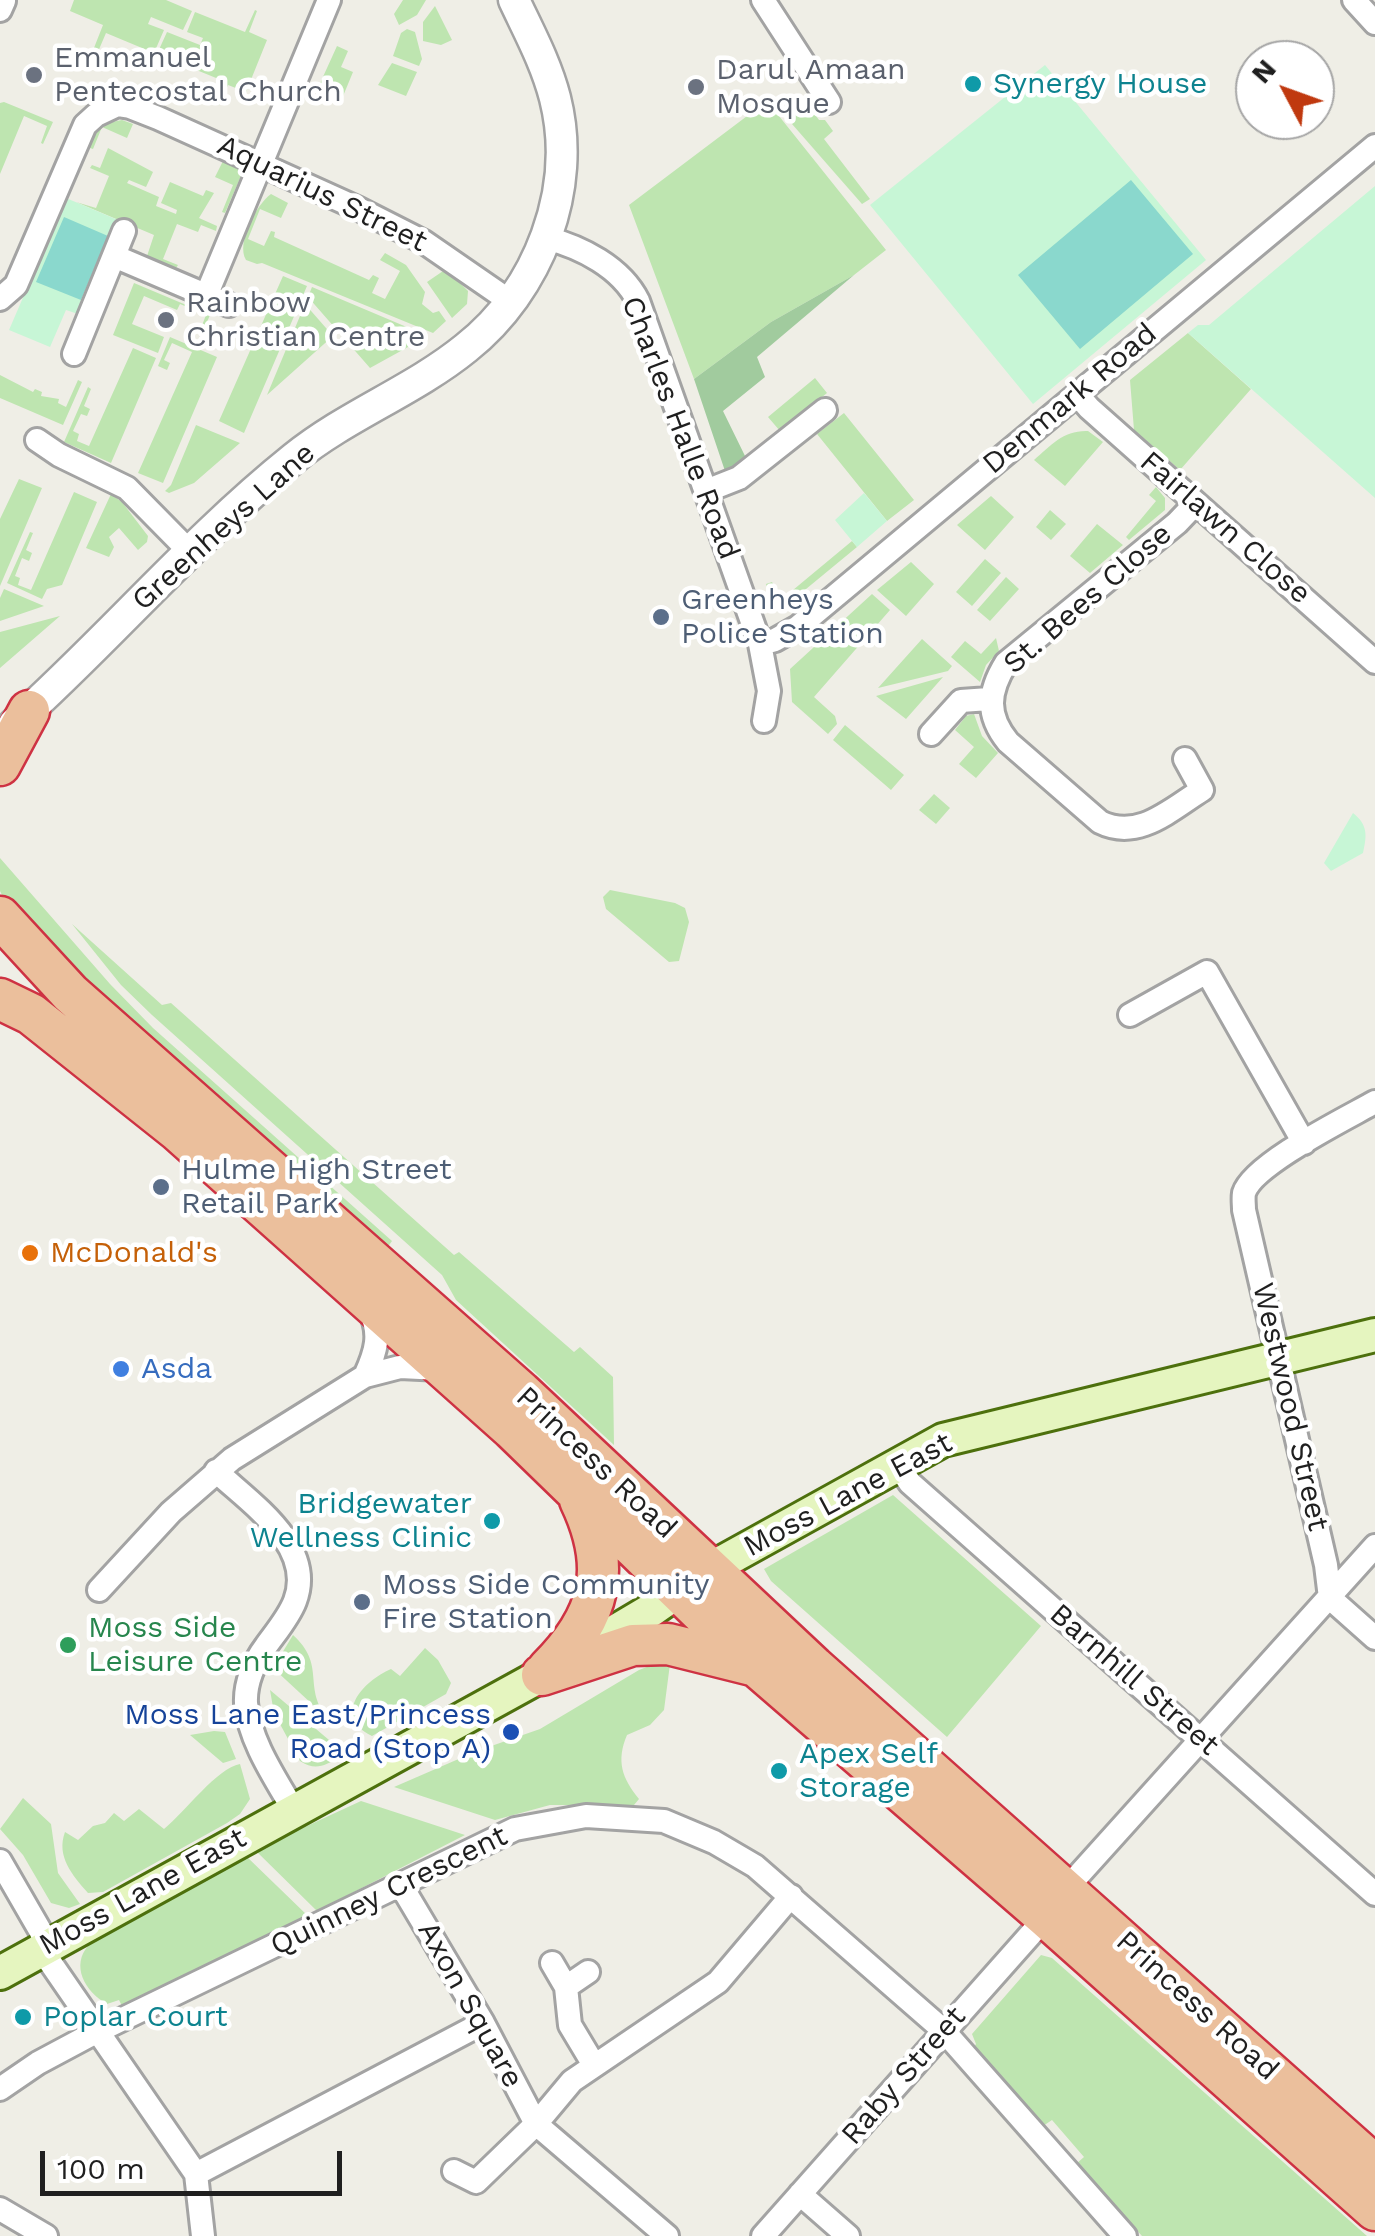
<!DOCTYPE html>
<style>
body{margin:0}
#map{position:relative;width:1375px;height:2236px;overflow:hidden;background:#efeee6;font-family:"Work Sans",sans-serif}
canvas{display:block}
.north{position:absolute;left:1235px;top:40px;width:100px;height:100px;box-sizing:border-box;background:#fff;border:2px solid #a5a5a5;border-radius:50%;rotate:311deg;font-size:28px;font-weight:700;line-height:40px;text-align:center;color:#1f1f1f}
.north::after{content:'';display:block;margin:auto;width:35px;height:45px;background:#c0390f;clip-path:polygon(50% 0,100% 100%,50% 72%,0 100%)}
.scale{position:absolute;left:40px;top:2151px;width:302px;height:45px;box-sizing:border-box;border:5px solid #1f1f1f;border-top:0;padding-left:12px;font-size:30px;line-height:35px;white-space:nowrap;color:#1f1f1f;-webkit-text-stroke:8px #fff;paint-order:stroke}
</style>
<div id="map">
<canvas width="1375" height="2236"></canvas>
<div class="north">N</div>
<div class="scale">100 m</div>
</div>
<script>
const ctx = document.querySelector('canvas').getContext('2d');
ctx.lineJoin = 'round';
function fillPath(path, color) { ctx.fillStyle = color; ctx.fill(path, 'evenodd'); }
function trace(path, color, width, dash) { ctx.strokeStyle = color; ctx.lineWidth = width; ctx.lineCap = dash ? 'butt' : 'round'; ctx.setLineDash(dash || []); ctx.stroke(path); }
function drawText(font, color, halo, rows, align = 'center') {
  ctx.font = font + ' "Work Sans",sans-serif'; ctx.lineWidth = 9; ctx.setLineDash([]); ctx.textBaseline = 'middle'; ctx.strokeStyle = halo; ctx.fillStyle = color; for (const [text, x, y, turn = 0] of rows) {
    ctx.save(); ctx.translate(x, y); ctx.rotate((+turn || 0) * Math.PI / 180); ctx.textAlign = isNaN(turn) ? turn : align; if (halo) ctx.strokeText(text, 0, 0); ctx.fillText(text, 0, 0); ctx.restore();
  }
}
fillPath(new Path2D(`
 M74 0H166L192 11 183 30 151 17 148 24 164 30 154 53 106 33 97 54 92 53 103 25 70 11Z
 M403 0H426L417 15 399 25 394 14Z
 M435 6 452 40 441 45 423 41V22Z
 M255 10 257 11 249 32 267 40 246 92 228 85 219 106 226 82 157 54 167 32 200 45 203 38 187 32 195 12 245 32Z
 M407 29 415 32 422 59 419 66 393 56 401 33Z
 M337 46 348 51 341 67 353 72 341 101 317 90Z
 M392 63 417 72 406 96 378 85Z
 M767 101 886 250 854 275 771 322 694 379 629 205Z
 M4 102 53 122 43 144 41 143 47 126 24 116 0 174V103Z
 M806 102 819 120H825L833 131 824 139 870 199 862 204 792 124 795 121V113Z
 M122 120 133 124 127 138 102 127 93 149 87 147 102 124Z
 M108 148 153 172 146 187 129 180 127 183 159 197 156 206 176 214 177 210 161 203 170 182 203 196 206 190 214 193 199 218 217 226 216 231 201 225 198 232 177 224 163 259 178 265 176 268 147 256 154 235 76 202 96 208 109 176 90 168 92 165 100 168Z
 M223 161 238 169 241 176 225 213 222 212 233 185 215 177Z
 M271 194 288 203 281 218 260 209 248 239 264 246 271 231 275 232 274 237 369 280 373 275 379 278 372 293 385 299 400 271 380 260 385 253 406 265 425 292 422 304 433 313 439 311 446 321 433 333 262 263 257 264 246 260C236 243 256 205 271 194Z
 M446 269 468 291 467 304 452 318 427 282Z
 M283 276 307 286 244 433 219 421Z
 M134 283 210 315 204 329 201 328 206 315 180 304 177 310 144 296 132 324 164 337 158 353 113 335Z
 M312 287 428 336 370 368 308 297Z
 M305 304 333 336 267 395Z
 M1188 333 1251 389 1180 470 1134 430 1130 380Z
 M170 337 217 357 163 483 138 473 192 352 172 343 164 360 170 363 167 370 158 366Z
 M133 348 156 358 111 463 64 442 88 387 91 389 84 406 90 409 87 416 81 414 73 431 79 434 77 441 89 446Z
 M0 375 33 392 35 389 42 392 41 396 59 399 58 403 66 407 78 380 82 382 63 425 0 398Z
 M815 378 827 393 780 431 768 417Z
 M844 413 914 500 887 521 817 434Z
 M196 425 240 443 194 483 169 493 165 491 171 485Z
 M1088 431 1103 442 1065 486 1034 460C1051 445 1064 430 1088 431Z
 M19 479 42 488 0 586V519Z
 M1156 487 1165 498V510L1129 540 1126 537 1156 501 1149 495Z
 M74 492 97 502 62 585 47 589 42 599 7 583 30 532 33 533 26 550 32 553 29 561 22 558 15 576 20 578 18 585 31 590Z
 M111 494 122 502 148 536 147 542 138 550 119 528 109 537 114 547 109 557 86 548Z
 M991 496 1014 517 985 550 957 525Z
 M1050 510 1066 524 1051 540 1036 527Z
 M1097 524 1123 545 1090 573 1070 556Z
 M852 541 857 547 783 608 773 605 766 584 772 582 780 596 787 595Z
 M985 559 1001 573 972 606 956 592Z
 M911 562 934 584 906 616 877 590Z
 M1006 577 1019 589 990 621 977 610Z
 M4 589 44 606 0 621V598Z
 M872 594 890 610 814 697 835 716 837 724 828 734 792 702 790 669Z
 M60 616 0 668V632Z
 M996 638 999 651 986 665 980 682 951 657 965 641 981 654Z
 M922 639 952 666 948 671 878 688Z
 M943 677 906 719 876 696Z
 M974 714 982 736 998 753 976 778 959 764 974 747 955 730 966 716Z
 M845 725 904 775 891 790 833 740Z
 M934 794 950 808 936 824 919 810Z
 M0 858 110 984 153 1028 392 1241 387 1248 78 971 3 897 0 891Z
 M610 890 675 903 685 908 689 922 679 961 669 962 606 909 603 897Z
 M72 924 162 1005 171 1003 454 1255 459 1252 574 1352 580 1347 613 1377 614 1445 456 1300 442 1275 152 1015 121 985Z
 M893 1495 1041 1626 947 1737 771 1581 764 1569Z
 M293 1635C326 1665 303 1685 326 1717L273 1668Z
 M425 1648 438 1660 451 1683 446 1694 372 1736C331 1716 363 1681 391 1669L400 1676Z
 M657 1663 670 1664 664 1710 650 1725 627 1735C616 1761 622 1778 639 1799L634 1805H550L495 1820 394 1787 477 1751 540 1729 639 1670Z
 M270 1690 329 1740 339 1757C325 1766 315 1771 300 1761L274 1713Z
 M214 1731 225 1732 236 1759 223 1763 190 1735Z
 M240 1764 250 1799 240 1814 227 1823 103 1892 88 1893C72 1875 56 1856 65 1832L78 1840 93 1826 105 1823 114 1813 124 1821 139 1809 164 1829C185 1812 217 1768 240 1764Z
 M23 1798 51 1824 58 1873 80 1904 69 1908 51 1903 23 1855 0 1829Z
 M361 1801 465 1835 317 1911 255 1850Z
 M245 1855 308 1916 122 2006 119 2000 107 2004C85 1992 70 1965 89 1945Z
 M1041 1955 1052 1958 1367 2236H1142L1076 2164 1084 2157 1052 2120 1043 2126 973 2049 976 2044 972 2034Z`), '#bee5b0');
fillPath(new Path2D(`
 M854 275 757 357 765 377 723 411 746 458 725 471 694 379 771 322Z`), '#a1cb9e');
fillPath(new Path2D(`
 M1045 65 1206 260 1033 404 870 205Z
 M1375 186V498L1188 333 1198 325H1209Z
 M66 198 118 220 78 314 66 310 50 347 9 330Z
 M864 493 887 521 857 547 835 520Z
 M1353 813C1368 825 1367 835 1363 853L1331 871 1324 863Z`), '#c7f6d6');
fillPath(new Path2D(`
 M1131 180 1193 254 1080 349 1018 275Z
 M64 217 108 236 81 300 36 282Z`), '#8ad8cd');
const minor = new Path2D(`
 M763 0 829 102
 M1354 0 1375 23
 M0 10 4 1
 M546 238C581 247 621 267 638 301L760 644 769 691 764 721
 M114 256 229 305
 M206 296 329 0
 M0 299 16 285 85 125 96 115 117 105 130 107 158 118 357 208 424 242 511 302
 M74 354 124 231
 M1077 394 1089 408 1375 662
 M37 440 59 455 127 488 190 552
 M706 491 739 478 825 410
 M760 644 775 640 798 627 1375 146
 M931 734 961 701 989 699
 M1185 759 1202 790C1170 810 1138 841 1100 822L1008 742C986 715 988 692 1006 663L1177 523 1196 503
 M1130 1015 1207 972 1304 1143
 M1375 1102C1347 1118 1253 1164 1244 1193 1243 1199 1244 1204 1244 1210L1326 1565 1330 1598 1375 1638
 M365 1376C376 1352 382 1333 369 1309
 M897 1464 910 1483 1375 1894
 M216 1471C250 1503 316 1546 295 1601 289 1617 276 1632 266 1646 254 1662 245 1683 246 1703 249 1740 275 1778 293 1809
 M99 1590 171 1512 232 1459 365 1376 400 1367 441 1369
 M0 1861 41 1932 50 1962 196 2174 203 2236
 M402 1887 483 2023 536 2124 667 2236
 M1066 1889 1375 1546
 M552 1963 566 1987 570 2025 594 2065
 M566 1987 588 1972
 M0 2089 38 2063 96 2032 515 1829 586 1816 664 1821 714 1842 755 1866 943 2030 1125 2236
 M454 2171 476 2182 536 2124 572 2081 718 1982 791 1896
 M196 2174 483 2023
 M800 2194 848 2236
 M0 2209 46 2236
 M763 2236 1046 1917`);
const tertiary = new Path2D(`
 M14 724C110 638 193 539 294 458 347 415 413 391 466 348 539 290 578 189 555 98 546 63 529 32 514 0`);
const secondary = new Path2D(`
 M0 1973 542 1675 653 1609 710 1569 943 1440 1375 1335`);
const trunk = new Path2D(`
 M0 765 29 711
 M0 917 70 993 521 1392 814 1667 1375 2166
 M0 999 31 1014 178 1131 512 1429 756 1666 1046 1917 1375 2210
 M548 1669C600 1617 613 1569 580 1500
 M542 1675 633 1645 668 1644 752 1665`);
trace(minor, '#a3a3a3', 28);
trace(tertiary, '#a3a3a3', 35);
trace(secondary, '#4d700d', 38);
trace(trunk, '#ce3243', 45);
trace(minor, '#fff', 22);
trace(tertiary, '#fff', 30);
trace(secondary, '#e5f5bf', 32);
trace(trunk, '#ebbf9c', 40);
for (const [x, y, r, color] of [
 [34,75,10,"#6b7280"],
 [973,84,10,"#0f9aa8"],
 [696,87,10,"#6b7280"],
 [166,320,10,"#6b7280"],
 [661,617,10,"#5c6f8a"],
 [161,1187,10,"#5c6f8a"],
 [30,1253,10,"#e8710a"],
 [121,1369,10,"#3f7fe0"],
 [492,1521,10,"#0f9aa8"],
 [362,1602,10,"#5c6f8a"],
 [68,1645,10,"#2e9e5b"],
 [511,1732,10,"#1a4fb4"],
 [779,1771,10,"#0f9aa8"],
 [23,2017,10,"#0f9aa8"]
]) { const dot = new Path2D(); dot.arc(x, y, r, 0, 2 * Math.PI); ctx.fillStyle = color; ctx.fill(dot); trace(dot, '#fff', 4); }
drawText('30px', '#5b616d', '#fff', [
 ["Emmanuel",54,58],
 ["Pentecostal Church",54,92],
 ["Darul Amaan",716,70],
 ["Mosque",716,104],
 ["Rainbow",186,303],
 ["Christian Centre",186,337]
], 'left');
drawText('30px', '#0d838f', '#fff', [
 ["Synergy House",993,84],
 ["Bridgewater",472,1504,"right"],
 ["Wellness Clinic",472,1538,"right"],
 ["Apex Self",799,1754],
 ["Storage",799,1788],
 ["Poplar Court",43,2017]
], 'left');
drawText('30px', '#1f1f1f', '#fff', [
 ["Aquarius Street",322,194,26],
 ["Denmark Road",1070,399,-40],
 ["Charles Halle Road",680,428,69],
 ["Greenheys Lane",224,527,-42],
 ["Fairlawn Close",1225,528,41],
 ["St. Bees Close",1088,599,-41],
 ["Westwood Street",1290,1407,77],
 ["Princess Road",596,1463,43],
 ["Moss Lane East",848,1495,-28],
 ["Barnhill Street",1134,1680,41],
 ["Quinney Crescent",389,1891,-26],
 ["Moss Lane East",143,1892,-29],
 ["Axon Square",470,2005,61],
 ["Princess Road",1197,2006,42],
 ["Raby Street",904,2076,-49]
]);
drawText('30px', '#4e5e75', '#fff', [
 ["Greenheys",681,600],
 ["Police Station",681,634],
 ["Hulme High Street",181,1170],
 ["Retail Park",181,1204],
 ["Moss Side Community",382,1585],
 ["Fire Station",382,1619]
], 'left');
drawText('30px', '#c56008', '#fff', [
 ["McDonald's",50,1253]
], 'left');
drawText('30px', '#366cbe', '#fff', [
 ["Asda",141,1369]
], 'left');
drawText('30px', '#27864d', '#fff', [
 ["Moss Side",88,1628],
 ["Leisure Centre",88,1662]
], 'left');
drawText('30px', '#164399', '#fff', [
 ["Moss Lane East/Princess",491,1715],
 ["Road (Stop A)",491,1749]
], 'right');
</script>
